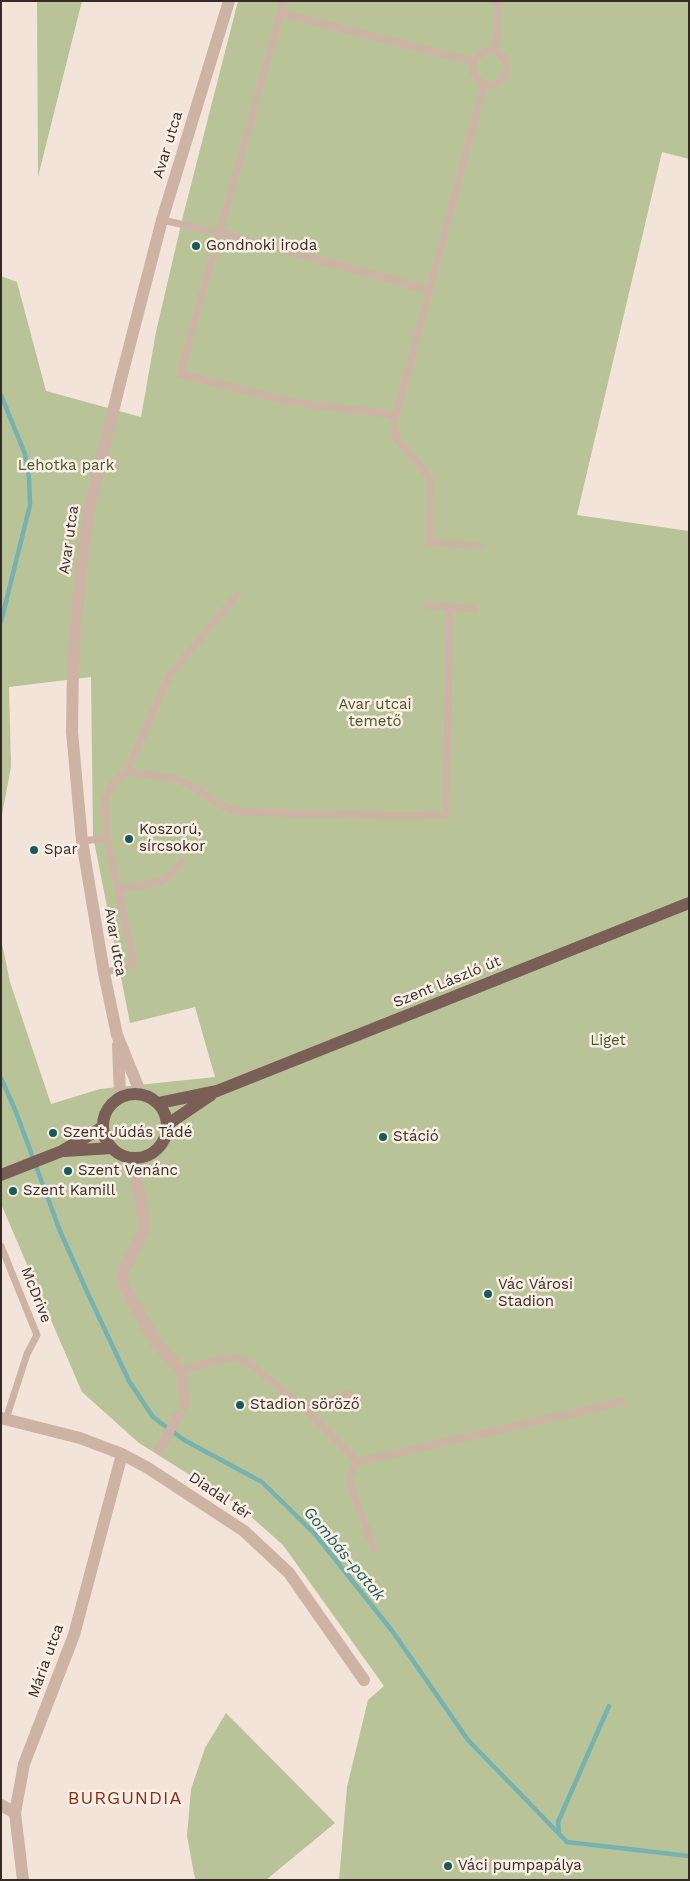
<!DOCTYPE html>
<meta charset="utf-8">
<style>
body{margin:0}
#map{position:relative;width:690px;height:1881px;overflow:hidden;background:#f3e4d9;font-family:"Work Sans",sans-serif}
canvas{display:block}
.frame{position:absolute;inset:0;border:2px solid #362a26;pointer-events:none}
</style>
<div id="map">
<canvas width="690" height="1881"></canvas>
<div class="frame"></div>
</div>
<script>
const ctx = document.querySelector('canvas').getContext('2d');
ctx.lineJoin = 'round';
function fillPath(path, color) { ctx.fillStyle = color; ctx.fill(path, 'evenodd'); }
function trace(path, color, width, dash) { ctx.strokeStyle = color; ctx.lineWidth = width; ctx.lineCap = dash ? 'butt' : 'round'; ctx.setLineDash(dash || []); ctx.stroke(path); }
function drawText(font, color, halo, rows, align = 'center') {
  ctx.font = font + ' "Work Sans",sans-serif'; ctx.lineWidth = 5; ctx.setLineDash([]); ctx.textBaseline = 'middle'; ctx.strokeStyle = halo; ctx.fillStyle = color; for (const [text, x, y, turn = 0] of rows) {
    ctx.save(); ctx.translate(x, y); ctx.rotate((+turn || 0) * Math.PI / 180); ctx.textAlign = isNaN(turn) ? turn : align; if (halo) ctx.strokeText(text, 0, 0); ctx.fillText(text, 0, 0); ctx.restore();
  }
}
fillPath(new Path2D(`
 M37 1H82L38 177Z
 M238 1H689V159L662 152 577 515 689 531V1880H339L347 1787 368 1700 384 1686 283 1545 239 1506 139 1443 82 1392 1 1204V939L10 982 51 1104 100 1089 215 1077 195 1007 130 1023 93 836 91 677 9 687 11 767 1 820V276L17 282 46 391 141 417 156 332 183 216Z
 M226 1713 335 1823 266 1880H196L194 1874 187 1836 191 1789 205 1748Z`), '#b8c398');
trace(new Path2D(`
 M1 395 25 454 29 478 30 505 1 622
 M1 1078 16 1112 60 1231 89 1296 129 1381 153 1417 184 1440 262 1482 315 1534 393 1632 468 1740 567 1842 689 1856
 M559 1834 558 1822 609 1706`), '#76b2b0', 4.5);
trace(new Path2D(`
 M284 1 180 374 290 402 396 415
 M281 13 473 62
 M473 68a17 17 0 1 1 34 0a17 17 0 1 1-34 0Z
 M495 51 498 30V1
 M162 220 221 233 429 290
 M479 546 429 542 431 485 428 475 396 438 394 423 484 85
 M427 605 475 609
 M127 771C148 775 173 776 192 786 211 797 217 807 240 812L406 816 446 815 450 607
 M82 841 107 838
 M119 895 123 889C149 882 166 888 182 861
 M104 973 134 964 107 838 105 799 112 785 127 771 169 676 237 595
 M1 1246 37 1335 27 1354 6 1419
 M181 1370 230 1357 248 1362 302 1406 358 1462 622 1402
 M302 1406 349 1394
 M358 1462 348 1477 374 1549`), '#ccb3a4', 7);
trace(new Path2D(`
 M181 1370 185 1405
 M159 1449 179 1415`), '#ccb3a4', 10);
trace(new Path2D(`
 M118 1045 120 1097
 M141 1094 117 1035 104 973 82 841 72 732 73 664 80 576 89 509 123 371 162 220 229 1
 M132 1158 142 1205 144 1231 123 1271 124 1285 156 1343 181 1370
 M1 1418 80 1438 122 1454 148 1468 244 1531 289 1573 364 1680
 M1 1805 15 1813
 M23 1880 15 1813 24 1764 74 1635 122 1454`), '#ccb3a4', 12);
trace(new Path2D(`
 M103 1126a32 32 0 1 1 64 0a32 32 0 1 1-64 0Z
 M159 1103 217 1091 689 903
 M168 1124 211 1095
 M64 1151 112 1148
 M1 1175 62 1151 103 1127`), '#795f56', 12);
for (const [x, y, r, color] of [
 [196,246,5,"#195a5a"],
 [129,839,5,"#195a5a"],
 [34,850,5,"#195a5a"],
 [53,1133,5,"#195a5a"],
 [383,1137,5,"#195a5a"],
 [68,1171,5,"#195a5a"],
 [13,1191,5,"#195a5a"],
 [488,1294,5,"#195a5a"],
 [240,1405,5,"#195a5a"],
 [448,1866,5,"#195a5a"]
]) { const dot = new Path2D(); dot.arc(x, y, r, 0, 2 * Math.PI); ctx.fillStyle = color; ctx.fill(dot); trace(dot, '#faefe5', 2); }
drawText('15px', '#362a26', '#faefe5', [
 ["Avar utca",168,145,-73],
 ["Avar utca",69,540,-82],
 ["Avar utca",115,942,80],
 ["Szent László út",447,982,-22],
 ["McDrive",36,1295,68],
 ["Diadal tér",220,1496,34],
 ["Mária utca",46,1661,-70]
]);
drawText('15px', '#362a26', '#faefe5', [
 ["Gondnoki iroda",206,246],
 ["Koszorú,",139,830],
 ["sírcsokor",139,847],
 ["Spar",44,850],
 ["Szent Júdás Tádé",63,1133],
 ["Stáció",393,1137],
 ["Szent Venánc",78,1171],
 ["Szent Kamill",23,1191],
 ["Vác Városi",498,1285],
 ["Stadion",498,1302],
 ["Stadion söröző",250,1405],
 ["Váci pumpapálya",458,1866]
], 'left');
drawText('15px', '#495628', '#faefe5', [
 ["Lehotka park",66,466],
 ["Avar utcai",375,705],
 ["temető",375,722],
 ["Liget",608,1041]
]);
drawText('italic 16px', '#195a5a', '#faefe5', [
 ["Gombás-patak",344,1554,50]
]);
ctx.letterSpacing = '1px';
drawText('18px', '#8b2c1a', '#faefe5', [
 ["BURGUNDIA",125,1799]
]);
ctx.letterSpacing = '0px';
</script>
